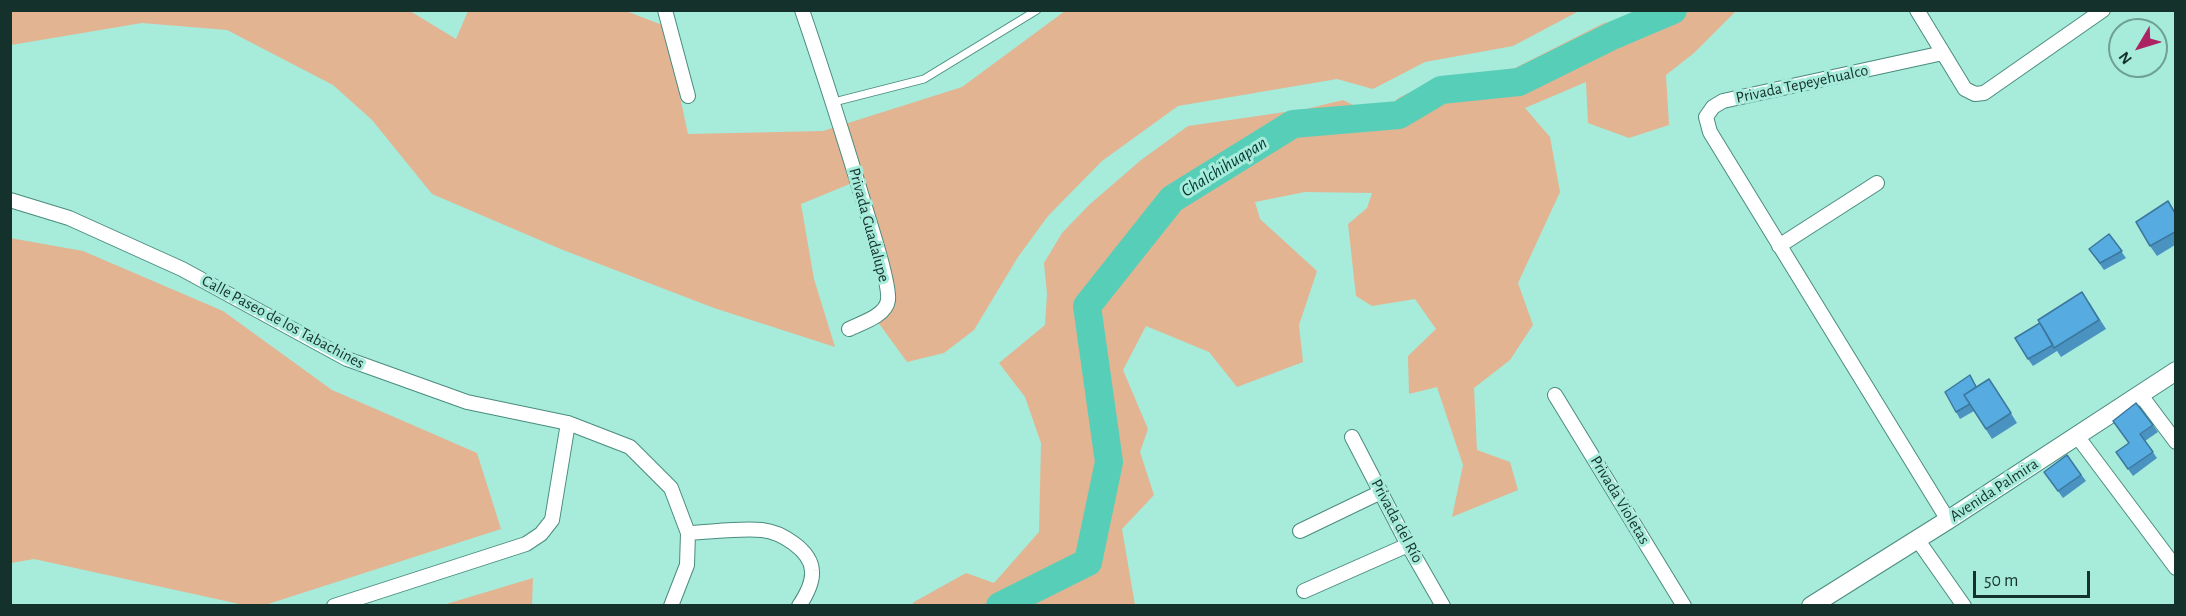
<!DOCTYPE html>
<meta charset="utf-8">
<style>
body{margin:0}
#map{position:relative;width:2186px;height:616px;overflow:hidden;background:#a7ebdb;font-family:"Alegreya Sans",sans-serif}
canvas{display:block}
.frame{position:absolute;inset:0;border:12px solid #15312b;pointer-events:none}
.north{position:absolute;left:2108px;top:18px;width:60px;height:60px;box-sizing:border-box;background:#a7ebdb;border:2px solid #6da195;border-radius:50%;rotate:232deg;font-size:16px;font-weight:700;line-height:24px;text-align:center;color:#15312b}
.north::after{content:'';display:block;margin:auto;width:21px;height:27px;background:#ad2262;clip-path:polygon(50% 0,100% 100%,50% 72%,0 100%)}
.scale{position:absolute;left:1973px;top:571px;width:117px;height:27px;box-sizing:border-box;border:3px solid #15312b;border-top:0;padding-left:8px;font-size:18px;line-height:21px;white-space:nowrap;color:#15312b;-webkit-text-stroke:4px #a7ebdb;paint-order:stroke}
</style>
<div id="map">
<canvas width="2186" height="616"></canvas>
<div class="frame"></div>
<div class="north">N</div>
<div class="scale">50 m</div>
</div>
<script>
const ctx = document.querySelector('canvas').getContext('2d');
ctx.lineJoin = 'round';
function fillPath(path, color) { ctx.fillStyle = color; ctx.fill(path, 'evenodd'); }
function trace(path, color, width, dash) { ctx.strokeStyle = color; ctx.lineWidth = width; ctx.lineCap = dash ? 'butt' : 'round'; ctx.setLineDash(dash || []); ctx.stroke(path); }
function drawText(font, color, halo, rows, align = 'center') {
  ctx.font = font + ' "Alegreya Sans",sans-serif'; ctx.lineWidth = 6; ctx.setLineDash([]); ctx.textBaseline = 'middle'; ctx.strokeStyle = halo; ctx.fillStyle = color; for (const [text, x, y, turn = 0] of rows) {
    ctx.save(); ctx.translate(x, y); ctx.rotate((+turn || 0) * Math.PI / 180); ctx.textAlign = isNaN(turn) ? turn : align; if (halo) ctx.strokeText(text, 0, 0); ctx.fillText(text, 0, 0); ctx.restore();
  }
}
fillPath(new Path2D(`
 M11 11H410L456 39 468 11H626L665 26 688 134 823 131 962 87 1065 11H1579L1513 46 1425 62 1373 89 1337 79 1178 106 1102 161 1048 216 1018 257 974 330 944 353 907 362 872 314 892 290 857 181 801 204 814 279 835 347 714 308 563 250 432 194 372 120 333 85 227 30 142 23 11 45Z
 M1661 11H1736L1694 53 1666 75 1669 125 1629 138 1588 123 1586 82 1525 108 1550 137 1560 192 1518 283 1533 325 1510 360 1474 388 1477 450 1510 462 1518 490 1452 517 1463 465 1437 387 1409 394 1408 356 1436 329 1415 299 1372 306 1356 296 1348 224 1367 208 1372 193 1305 192 1255 202 1260 219 1317 271 1299 325 1303 362 1237 387 1209 352 1146 326 1123 370 1148 429 1140 452 1154 495 1122 529 1135 605H912L914 602 966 573 994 583 1039 532 1041 443 1025 397 999 363 1045 325 1047 294 1044 263 1062 233 1089 205 1141 160 1188 126 1306 109 1343 100 1363 110 1382 111 1400 97 1437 80 1515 68 1604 23Z
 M10 238 83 251 223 311 332 390 477 453 501 529 265 605H244L34 559 11 563Z
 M533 578 532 605H443Z`), '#e2b492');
trace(new Path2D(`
 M1000 606 1088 562 1109 462 1087 306 1172 199 1293 124 1399 115 1441 90 1519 82 1614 35 1673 10`), '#57cfb8', 28);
const service = new Path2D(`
 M834 102 924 79 1037 10`);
const minor = new Path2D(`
 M665 10 688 96
 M802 10C826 80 848 150 869 220 874 236 890 286 888 300 886 316 861 323 849 329
 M1917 10 1965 89 1975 94 1984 93 2103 10
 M1943 53 1723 101 1713 107 1706 117 1710 132 1948 520
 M10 200 69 218 182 269 347 359 467 402 568 423 630 447 671 488 688 533 687 565 671 606
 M1779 246 1877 183
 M2140 394 2176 442
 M1555 395 1684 606
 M2077 436 2176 568
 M1352 437 1408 545 1443 606
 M1300 531 1381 492
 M688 533C712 532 738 528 762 530 781 532 811 550 812 571 813 582 805 597 799 606
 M1917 539 1964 606
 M1304 591 1408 545
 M334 606 526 544 541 534 552 520 568 423`);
const secondary = new Path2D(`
 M1811 606 1948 520 2176 371`);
trace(service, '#4a8c7e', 9);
trace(minor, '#4a8c7e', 16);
trace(secondary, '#4a8c7e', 20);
trace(service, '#fff', 7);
trace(minor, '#fff', 14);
trace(secondary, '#fff', 18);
fillPath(new Path2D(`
 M2175 211V245L2157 256 2150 246Z
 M2109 234 2126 258 2104 270 2089 249Z
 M2089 302 2106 329 2061 357 2057 351 2033 366 2028 359 2040 323Z
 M1970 375 1977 387 1996 389 2017 423 1992 439 1974 411 1960 419 1956 412Z
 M2153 425 2158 432 2145 441 2157 458 2133 476 2116 452Z
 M2067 455 2086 481 2063 498 2044 472Z`), '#4a93c1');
const building = new Path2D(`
 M2168 201 2175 213V232L2150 246 2136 222Z
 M2109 234 2122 251 2100 263 2089 249Z
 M2082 292 2099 320 2054 348 2038 320Z
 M2040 323 2053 345 2028 359 2015 338Z
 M1970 375 1976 387 1964 395 1970 404 1956 412 1945 392Z
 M1989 379 2011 413 1986 429 1964 395Z
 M2136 403 2153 425 2140 434 2153 452 2128 469 2116 452 2129 443 2113 421Z
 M2067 455 2081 475 2058 491 2044 472Z`);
fillPath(building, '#56abe0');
trace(building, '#3c789d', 1.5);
drawText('16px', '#15312b', '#a7ebdb', [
 ["Privada Tepeyehualco",1802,84,-12],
 ["Privada Guadalupe",869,225,75],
 ["Calle Paseo de los Tabachines",283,322,28],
 ["Avenida Palmira",1994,490,-33],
 ["Privada Violetas",1620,500,59],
 ["Privada del Río",1397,521,62]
]);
drawText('italic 18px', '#003930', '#a7ebdb', [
 ["Chalchihuapan",1224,167,-32]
]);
</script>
